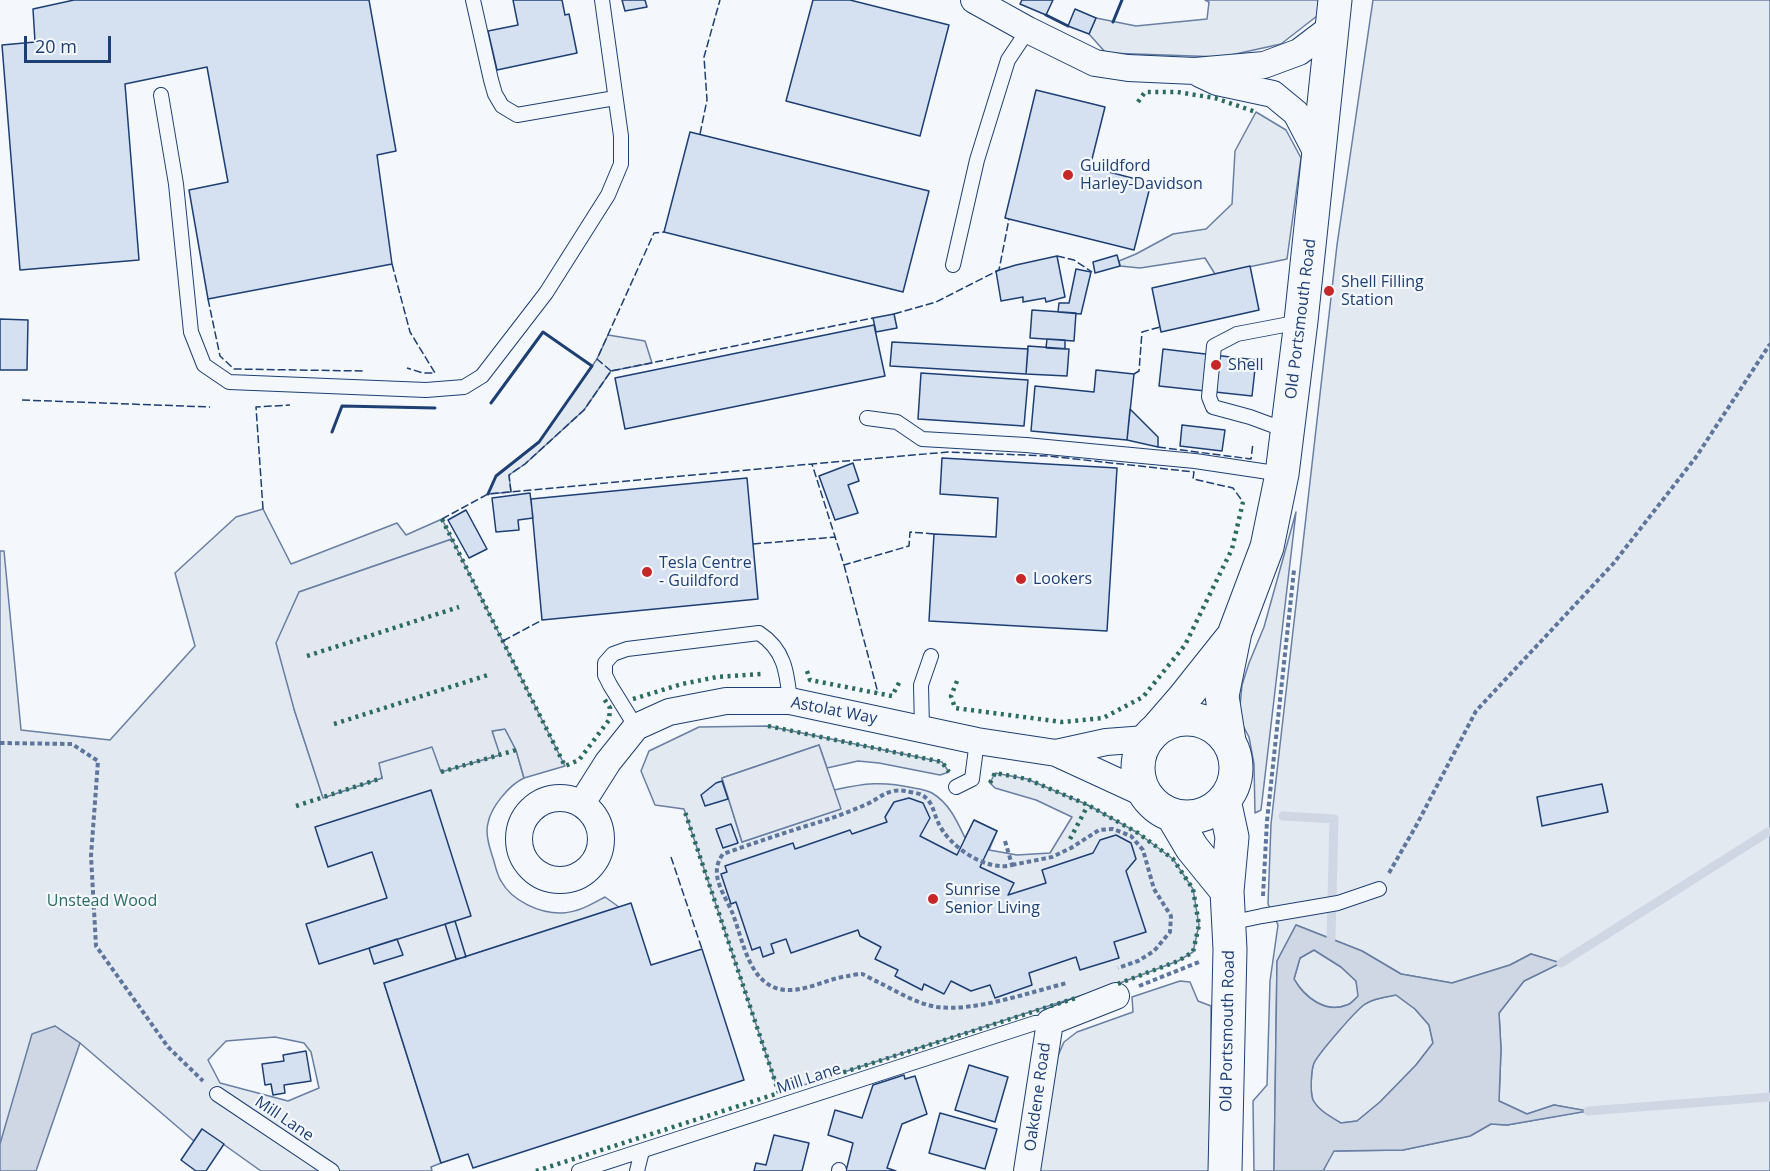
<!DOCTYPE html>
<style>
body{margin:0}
#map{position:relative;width:1770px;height:1171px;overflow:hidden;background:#f4f7fb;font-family:"Open Sans",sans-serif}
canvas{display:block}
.scale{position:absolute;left:24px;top:36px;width:87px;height:27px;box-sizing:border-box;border:3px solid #1d3f73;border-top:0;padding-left:8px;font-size:18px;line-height:21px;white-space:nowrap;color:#1d3f73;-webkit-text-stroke:4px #f4f7fb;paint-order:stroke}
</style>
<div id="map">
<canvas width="1770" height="1171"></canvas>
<div class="scale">20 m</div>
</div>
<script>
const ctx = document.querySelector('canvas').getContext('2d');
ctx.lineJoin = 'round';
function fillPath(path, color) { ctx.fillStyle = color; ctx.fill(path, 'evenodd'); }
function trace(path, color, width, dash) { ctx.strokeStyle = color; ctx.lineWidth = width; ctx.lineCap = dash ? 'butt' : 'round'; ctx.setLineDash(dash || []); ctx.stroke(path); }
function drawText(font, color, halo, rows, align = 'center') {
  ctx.font = font + ' "Open Sans",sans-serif'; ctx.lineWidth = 4.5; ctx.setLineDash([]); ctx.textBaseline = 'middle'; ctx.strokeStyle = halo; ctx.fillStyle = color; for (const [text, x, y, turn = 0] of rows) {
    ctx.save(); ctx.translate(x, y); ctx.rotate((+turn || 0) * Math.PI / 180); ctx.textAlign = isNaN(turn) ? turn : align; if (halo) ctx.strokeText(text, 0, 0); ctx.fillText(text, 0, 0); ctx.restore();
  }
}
const green = new Path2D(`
 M1205 0H1319L1317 16 1281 44 1222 57 1106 53 1089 34 1096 18 1136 26 1207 19 1209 2Z
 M1373 0H1770V1171H1323L1333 1151 1403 1150 1470 1136 1491 1124 1507 1125 1586 1111 1554 1105 1527 1114 1499 1101 1501 1049 1499 1013 1524 981 1560 963 1531 954 1510 965 1452 983 1401 974 1362 951 1296 925 1277 961 1274 1171H1254L1253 1101 1267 1085 1270 981 1278 925 1268 904 1271 824 1337 245Z
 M1256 112 1286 130 1301 158 1287 259 1215 274 1205 258 1140 268 1120 266 1119 261 1136 254 1173 234 1206 229 1232 204 1235 151Z
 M608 335 645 341 652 363 611 371 584 410 525 464 509 475 511 492 488 494 496 476 539 442 597 359Z
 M263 509 291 564 397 523 406 535 442 519 452 539 299 592 294 709 323 797 382 778 378 763 433 746 499 755 492 731 505 729 516 750 524 778C509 785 491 807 488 823 485 833 489 846 492 855 495 863 496 873 501 881 512 901 540 914 563 913 579 912 592 904 605 897L619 907 384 983 441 1163 431 1167 432 1171H261L202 1129 194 1141 80 1043 55 1026 0 1144V551H4L21 730 110 740 195 646 175 573 236 517ZM275 1037 304 1043 311 1052 319 1088 288 1101 220 1083 208 1060 226 1041Z
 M1296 512 1261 810 1255 813 1254 764 1249 737 1240 720V706L1242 685 1249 663 1264 627Z
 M768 726 942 762 949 772 940 775 879 763 858 761 827 768 819 745 722 778 742 842 840 809 834 790C865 783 883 781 914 788 920 789 927 790 932 793 949 803 957 821 965 838L974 820 997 831 989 850 1017 855 1050 853 1072 817 1036 800 995 788 990 783 995 773 1027 779 1088 805 1138 833 1173 859 1193 889 1199 925 1193 952 1178 961 1120 983 779 1093 684 809 655 805 641 771 649 751 699 727Z
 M1314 950 1341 967 1356 981 1359 996C1355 999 1351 1004 1347 1005 1325 1014 1304 996 1294 979L1300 958Z
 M1180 981 1190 982 1198 1001 1211 1006V1171H1039L1057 1058 1064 1042 1077 1032 1133 1012 1132 997Z
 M1396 995 1415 1009 1429 1025 1433 1043 1416 1065 1380 1102 1357 1121 1341 1123C1331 1117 1319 1111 1313 1100 1310 1093 1311 1070 1314 1063 1318 1053 1356 1010 1365 1004 1375 998 1385 997 1396 995Z`);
fillPath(green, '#e3e9f0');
trace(green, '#687fa3', 1.5);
const parking = new Path2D(`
 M452 539 565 766 524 778 516 750 505 729 492 731 500 755 441 772 432 747 379 763 382 778 323 798 294 709 276 643 299 592Z
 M819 745 841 809 742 842 722 778Z`);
fillPath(parking, '#e3e8f0');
trace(parking, '#687fa3', 1.5);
const water = new Path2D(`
 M1296 925 1362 951 1401 974 1452 983 1510 965 1531 954 1561 963 1524 981 1499 1013 1501 1049 1499 1101 1527 1114 1554 1105 1588 1111 1507 1125 1491 1124 1470 1136 1403 1150 1334 1151 1323 1171H1274L1277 961ZM1314 950 1341 967 1356 981 1358 996C1355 999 1351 1004 1347 1005 1325 1014 1304 997 1294 979L1300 958ZM1396 995 1415 1009 1429 1025 1433 1043 1416 1065 1380 1102 1357 1121 1341 1123C1331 1117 1319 1111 1313 1100 1310 1093 1311 1070 1314 1063 1319 1053 1356 1010 1365 1004 1374 998 1385 997 1396 995Z
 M55 1026 80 1043 36 1171H0V1144L32 1034Z`);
fillPath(water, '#cfd7e4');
trace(water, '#687fa3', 1.5);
trace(new Path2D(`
 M1283 816 1334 819 1331 939
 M1561 963 1768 832H1770
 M1588 1111 1770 1097`), '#cfd7e4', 9);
const building = new Path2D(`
 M74 0H369L396 151 377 155 392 264 208 299 189 190 228 182 207 67 125 84 139 260 20 270 2 45 35 42 33 9Z
 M513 0H562L565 15 569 14 577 53 497 70 488 31 518 25Z
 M622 0H645L647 7 625 11Z
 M813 0H850L949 25 920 136 786 101Z
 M1022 0H1053L1046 15 1020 4Z
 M1075 9 1096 18 1089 34 1068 26Z
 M1036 90 1105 107 1090 167 1151 183 1134 250 1005 218Z
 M690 132 929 191 903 292 664 232Z
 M1117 255 1120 266 1095 273 1093 262Z
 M1057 256 1065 297 1046 302 1045 298 1023 302V297L1001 301 996 271 1016 265Z
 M1250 266 1259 310 1161 332 1152 288Z
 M1076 269 1091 272 1081 314 1058 312 1059 303H1069Z
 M1032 310 1076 313 1074 341 1030 338Z
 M894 314 897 328 876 332 873 318Z
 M0 319 28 320 27 370H0Z
 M874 325 885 376 625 429 615 378Z
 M1047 339 1065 340V349L1046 348Z
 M892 342 1028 349 1026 374 890 366Z
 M1028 346 1069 349 1067 376 1026 374Z
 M1163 349 1256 360 1252 396 1159 386Z
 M1096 370 1134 374 1127 440 1031 431 1035 386 1094 392Z
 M921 373 1028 380 1024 426 918 419Z
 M1130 409 1158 437V447L1127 440Z
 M1182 425 1225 430 1222 451 1180 446Z
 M942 458 1117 468 1107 631 929 621 934 534 996 537 998 498 940 494Z
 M853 463 859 481 848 485 858 513 835 520 819 476Z
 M747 478 758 599 542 620 531 499Z
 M530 493 533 518 518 520 519 530 496 532 492 498Z
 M466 510 487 549 469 558 448 520Z
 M722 781 728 799 705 806 701 795 716 783Z
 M1602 784 1608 812 1542 826 1537 797Z
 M431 790 471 916 319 964 306 924 387 898 372 852 328 867 315 827Z
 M909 798 923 803 930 818 920 836 957 855 974 820 997 831 980 867 1014 883 1008 895 1046 883 1042 870 1093 853 1100 840 1116 835 1131 843 1136 859 1126 871 1146 932 1114 942 1119 958 1080 970 1076 957 1029 973 1032 985 995 998 990 985 971 991 951 981 944 994 924 984 922 990 895 976 898 970 875 959 881 947 860 936 858 930 791 953 786 939 771 944 774 953 763 957 760 947 752 950 736 902 731 904 721 874 727 872 725 866 793 843 795 849 850 830 852 834 887 822 885 817 894 802Z
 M731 824 738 843 723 848 716 829Z
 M631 903 651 965 702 949 744 1080 473 1168 468 1154 441 1163 384 983Z
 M455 921 466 957 456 959 445 924Z
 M397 939 403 955 374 964 369 948Z
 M306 1051 311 1081 284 1085 285 1093 273 1095 271 1084 265 1085 262 1064 284 1061 283 1055Z
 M969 1065 1008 1077 995 1122 955 1110Z
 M904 1075 905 1079 915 1076 927 1114 902 1124 887 1168 896 1171H846L853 1143 828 1135 835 1110 862 1118 873 1085Z
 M940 1113 997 1129 985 1169 929 1153Z
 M202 1129 224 1144 206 1171H196L181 1160Z
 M774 1135 809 1143 802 1171H754L756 1163 766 1165Z`);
fillPath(building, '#d5e0f0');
trace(building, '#1d3f73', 1.5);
const lane = new Path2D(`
 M473 0 491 80 495 94 502 106 517 115 615 98
 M161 95 176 184 191 332 204 365 229 382 426 390 464 387 482 376 546 293 608 195 621 164V136L602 0
 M953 265 977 160 1008 60 1028 30
 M867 418 897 422 922 439 1026 445 1195 461 1282 474
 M1288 431 1250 417 1213 407 1209 397 1214 346 1237 334 1300 322
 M636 727 610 685 605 675V663L613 654 627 649 759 633C785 650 787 673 790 701
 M922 729 921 685 931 656
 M956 787 972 779 977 741
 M1229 923 1262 916 1338 903 1379 889
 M217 1094 332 1171
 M579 1171 1035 1023 1050 1022
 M637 1171 642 1151
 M839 1171V1170`);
const street = new Path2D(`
 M974 0 1028 30 1095 63 1128 68 1195 71 1264 65 1299 52 1332 27
 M1200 74 1217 82 1273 94 1296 113 1319 157
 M1056 753 1106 742 1146 739
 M519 839a41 41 0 1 1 82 0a41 41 0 1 1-82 0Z
 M582 803 608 762 636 727 669 712 726 701H790L977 741 1056 753 1145 794
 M1027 1171 1050 1022 1116 996`);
const primary = new Path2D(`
 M1138 768a49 49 0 1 1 98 0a49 49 0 1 1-98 0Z
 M1158 728 1184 698 1231 639
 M1229 741 1222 696 1235 632 1267 547 1282 474 1301 321 1335 0
 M1224 800 1232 837 1227 891 1230 949 1225 1171
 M1173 816 1192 848 1227 891`);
trace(lane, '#1d3f73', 16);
trace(street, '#1d3f73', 28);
trace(primary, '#1d3f73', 35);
trace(new Path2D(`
 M0 743 72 744 98 761 91 856 96 946 168 1047 203 1081
 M1005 841 1012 865C986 872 948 846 938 822 933 812 933 801 922 795 918 793 910 792 905 791 888 788 880 798 867 804 847 813 827 820 806 826 778 835 751 844 723 854 708 874 724 893 732 912 741 934 746 967 765 982 790 1002 822 979 848 976 852 975 858 974 862 974 867 976 873 980 878 982 896 991 917 1004 937 1007 975 1012 1030 992 1067 983
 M1012 865 1052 857 1071 848 1099 830 1113 829 1131 836 1143 850 1154 889 1171 916 1170 932 1154 951 1138 961 1118 968
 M1389 873 1416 826 1476 711 1613 564 1696 457 1770 344
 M1263 896 1267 821 1294 570
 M1139 986 1199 962`), '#5e769c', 4, [4.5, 3]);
trace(lane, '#f4f7fb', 14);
trace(street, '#f4f7fb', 26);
trace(primary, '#f4f7fb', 33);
trace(new Path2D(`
 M1138 102 1145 92H1177L1215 98 1256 112
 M442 519 565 766 579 760 609 720 610 708 603 697
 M307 656 459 607
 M807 671 810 680 892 696 900 681
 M957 681 951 696 955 708 1062 722 1103 718 1143 697 1185 645 1232 549 1243 502
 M633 699 682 684 717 677 762 674
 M334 724 491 674
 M768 726 942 762 949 772
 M441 772 516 750
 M990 783 995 773 1027 779 1088 805 1138 833 1173 859 1193 889 1199 925 1193 952 1178 961 1115 985
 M296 806 382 778
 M1070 839 1088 805
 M779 1093 1079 997
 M536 1171 779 1093 684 809`), '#2c6c60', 4.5, [3, 4.5]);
trace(new Path2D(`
 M700 134 707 100 704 57 720 0
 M1057 256 1074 260 1092 272
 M392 264 410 332 435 373H423L407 368
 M208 299 220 356 234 369 364 371
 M894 314 936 302 999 270 1009 219
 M611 371 597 359 654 233 664 232
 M1134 374 1139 371 1142 332 1160 327
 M22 400 210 407
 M1158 447 1251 459 1253 443
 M511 492 509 475 525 464 584 410 611 371 873 318
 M263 509 256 407 290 405
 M442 519 488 494 812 464
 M934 534 910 532 909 546 844 565 812 464 948 452 1048 456 1194 472 1193 479 1233 488 1243 502
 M753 544 835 537
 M844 565 878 693
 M503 641 542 620
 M671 857 702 949`), '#1d3f73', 1.5, [8, 3]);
trace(new Path2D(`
 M1046 15 1068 26
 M1113 22 1122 0
 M332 432 342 406 435 408
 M488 494 496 476 539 442 592 366 543 332 491 403`), '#1d3f73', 3);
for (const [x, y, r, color] of [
 [1068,175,6,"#c62828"],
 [1329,291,6,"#c62828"],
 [1216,365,6,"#c62828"],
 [647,572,6,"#c62828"],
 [1021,579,6,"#c62828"],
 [933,899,6,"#c62828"]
]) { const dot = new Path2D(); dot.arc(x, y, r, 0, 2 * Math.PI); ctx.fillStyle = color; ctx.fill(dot); trace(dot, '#f4f7fb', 2); }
drawText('16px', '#1d3f73', '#f4f7fb', [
 ["Guildford",1080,166],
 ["Harley-Davidson",1080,184],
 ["Shell Filling",1341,282],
 ["Station",1341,300],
 ["Shell",1228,365],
 ["Tesla Centre",659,563],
 ["- Guildford",659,581],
 ["Lookers",1033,579],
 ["Sunrise",945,890],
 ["Senior Living",945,908]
], 'left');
drawText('16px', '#1d3f73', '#f4f7fb', [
 ["Old Portsmouth Road",1301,319,-83],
 ["Astolat Way",834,711,11],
 ["Old Portsmouth Road",1228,1031,-89],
 ["Mill Lane",809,1079,-18],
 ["Oakdene Road",1038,1097,-82],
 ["Mill Lane",284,1119,34]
]);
drawText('16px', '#2c6c60', '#f4f7fb', [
 ["Unstead Wood",102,901]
]);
</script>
